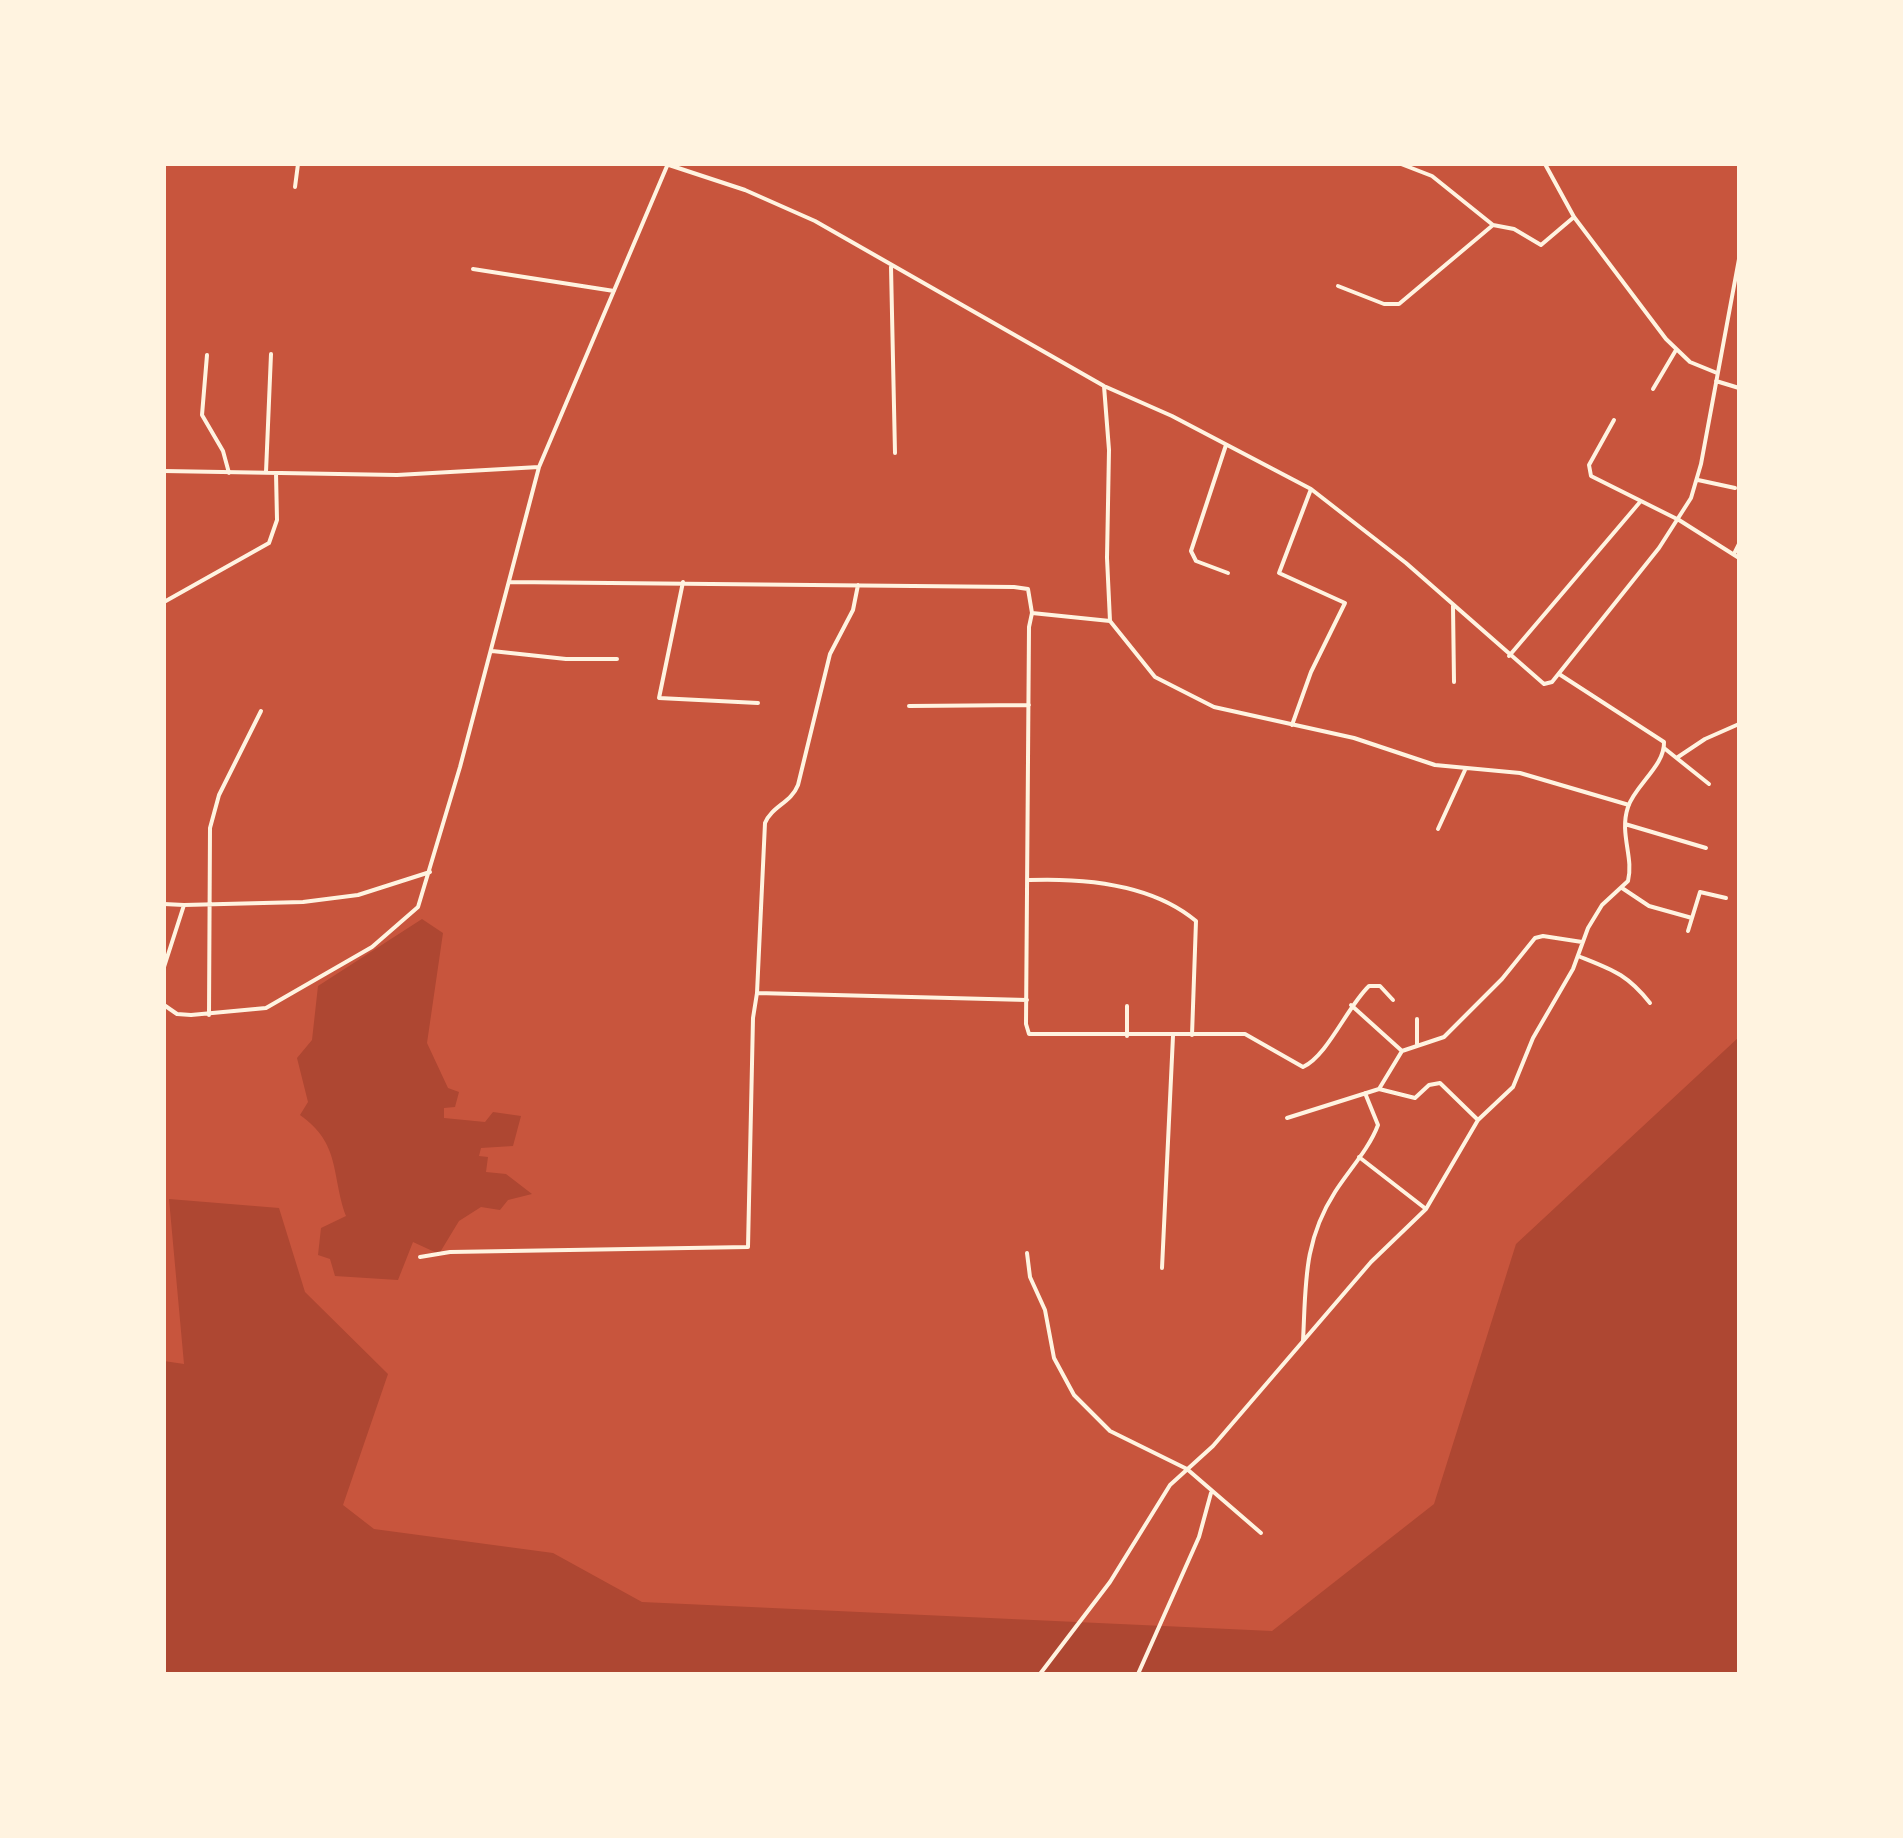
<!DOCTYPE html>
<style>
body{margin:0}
#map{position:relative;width:1903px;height:1838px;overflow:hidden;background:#c8553d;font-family:Cabin,sans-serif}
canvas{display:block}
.frame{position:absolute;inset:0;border:166px solid #fff3e0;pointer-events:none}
</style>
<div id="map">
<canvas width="1903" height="1838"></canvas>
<div class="frame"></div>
</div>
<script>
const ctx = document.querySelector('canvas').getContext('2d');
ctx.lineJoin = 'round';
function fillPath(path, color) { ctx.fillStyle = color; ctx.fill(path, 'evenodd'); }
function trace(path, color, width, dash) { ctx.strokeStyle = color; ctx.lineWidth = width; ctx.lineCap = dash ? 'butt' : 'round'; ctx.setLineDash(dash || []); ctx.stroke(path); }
fillPath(new Path2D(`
 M422 919 443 933 427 1043 448 1088 459 1092 455 1107 444 1108V1118L485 1122 493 1112 521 1116 513 1146 481 1148 479 1156 488 1157 486 1172 506 1174 532 1194 508 1200 500 1210 481 1207 459 1221 439 1254 413 1242 398 1280 335 1276 330 1259 318 1255 321 1228 346 1216C331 1174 341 1144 300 1115L308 1102 297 1058 312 1040 318 986Z
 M1739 1037V1674H164V1361L184 1364 169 1199 279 1208 305 1292 388 1374 343 1505 374 1529 553 1553 642 1602 1272 1631 1434 1504 1516 1244Z`), '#ae4732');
trace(new Path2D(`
 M666 164 745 190 815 221 1104 386 1172 416 1311 489 1406 563 1544 684 1552 682 1659 548 1691 498 1701 464 1739 259
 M1401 164 1432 176 1493 225 1514 229 1541 245 1574 217
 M1545 164 1574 217 1666 339 1690 362 1717 373
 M295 187 298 164
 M891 267 895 453
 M473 269 614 291
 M1338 286 1384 304H1399L1493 225
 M207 355 202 415 223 451 229 473
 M1716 381 1739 388
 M1104 386 1109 450 1107 558 1110 621
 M1653 389 1676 350
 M1614 420 1589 465 1591 476 1679 520 1739 558
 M1226 445 1191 551 1196 561 1228 573
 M164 471 397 475 539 467
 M266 472 271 354
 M1698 480 1735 488
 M1734 554 1739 544
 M509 582 1014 587 1028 589 1032 613
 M683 582 659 698 758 703
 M164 602 269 543 277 520 276 473
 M1453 606 1454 682
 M492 651 566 659H617
 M1509 656 1640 502
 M909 706 1029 705
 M1292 725 1311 672 1345 603 1279 573 1311 489
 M1664 748 1709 784
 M1678 757 1705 739 1739 724
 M1625 824 1706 848
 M1438 829 1465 770
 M1029 880C1085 878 1152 884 1196 921L1192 1035
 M1622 888 1649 906 1692 918
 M164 904 184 905
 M1688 931 1700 892 1726 898
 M1578 956C1613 970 1627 974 1650 1003
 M164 967 184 905 303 902 358 895 430 872
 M757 993 765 823C772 806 791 803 798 785L830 654 853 610 858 585
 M1393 1000 1380 986H1369C1347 1007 1328 1055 1303 1067L1245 1034H1029L1026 1024 1029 627 1032 613 1110 621 1155 677 1214 707 1354 738 1435 765 1520 773 1629 805
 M164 1005 177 1014 191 1015 266 1008 372 947 418 907 460 767 539 467 667 166
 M1351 1005 1402 1051
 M209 1015 210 828 219 795 261 711
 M1127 1036V1006
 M1417 1044V1019
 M1379 1089 1415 1098 1429 1085 1440 1083 1478 1120
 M1287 1118 1379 1089 1402 1051 1444 1037 1502 979 1535 938 1543 936 1582 942
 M1359 1157 1426 1209
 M1027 1253 1030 1277 1045 1310 1054 1358 1074 1395 1110 1431 1187 1469 1261 1533
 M420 1257 450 1252 748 1247 753 1018 757 993 1027 1000
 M1162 1268 1173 1036
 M1303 1341C1306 1284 1303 1242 1335 1192 1349 1170 1369 1149 1378 1125L1365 1093
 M1040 1674 1110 1582 1170 1485 1213 1446 1371 1262 1426 1209 1478 1120 1513 1087 1533 1038 1573 969 1588 928 1602 905 1628 881C1634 857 1619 834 1628 807 1635 785 1665 766 1664 742L1559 674
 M1138 1674 1199 1537 1211 1493`), '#fff3e0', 4);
</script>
